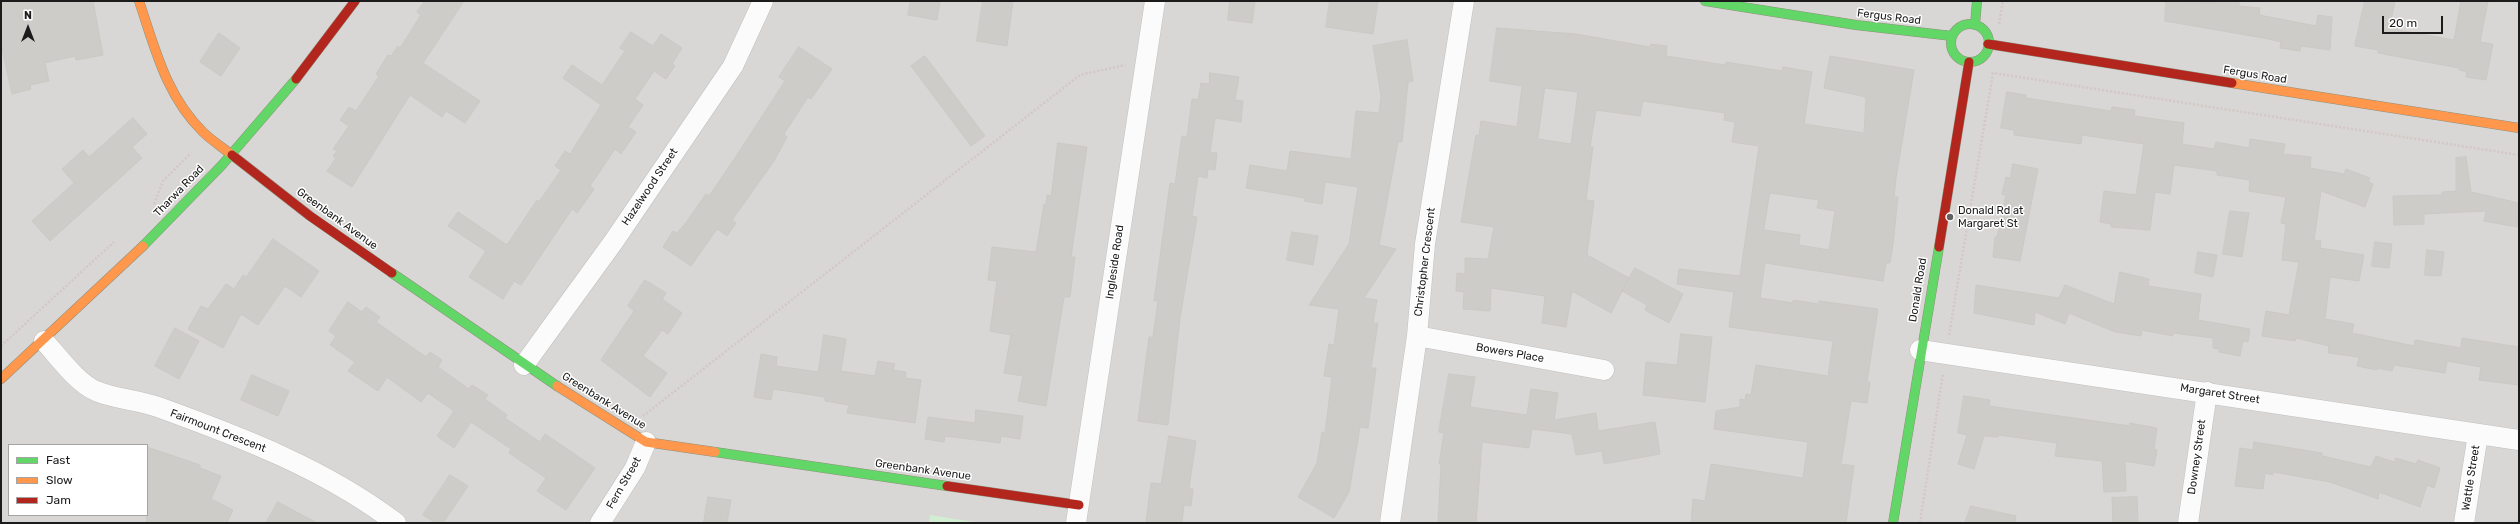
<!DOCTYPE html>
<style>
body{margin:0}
#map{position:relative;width:2520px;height:524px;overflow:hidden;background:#e9e7e4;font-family:Rubik,sans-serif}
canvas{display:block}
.frame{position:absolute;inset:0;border:2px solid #1b1b1b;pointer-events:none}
.legend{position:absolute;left:8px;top:444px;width:140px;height:72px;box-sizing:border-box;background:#fff;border:1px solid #a4a4a4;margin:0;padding:5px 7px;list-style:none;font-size:12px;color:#1b1b1b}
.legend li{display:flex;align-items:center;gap:8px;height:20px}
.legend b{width:20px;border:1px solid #a4a4a4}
.north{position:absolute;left:8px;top:8px;width:40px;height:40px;-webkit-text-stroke:3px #fff;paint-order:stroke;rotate:0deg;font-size:11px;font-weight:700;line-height:16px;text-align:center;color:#1b1b1b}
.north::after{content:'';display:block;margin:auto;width:14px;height:18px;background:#1b1b1b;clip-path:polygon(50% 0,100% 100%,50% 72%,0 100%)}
.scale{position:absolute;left:2382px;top:16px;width:61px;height:18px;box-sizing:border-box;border:2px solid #1b1b1b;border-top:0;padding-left:5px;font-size:12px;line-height:14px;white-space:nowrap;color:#1b1b1b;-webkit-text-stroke:3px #fff;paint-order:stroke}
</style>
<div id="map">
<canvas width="2520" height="524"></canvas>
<div class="frame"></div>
<ul class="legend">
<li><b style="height:5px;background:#63d668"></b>Fast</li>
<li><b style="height:5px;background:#ff974d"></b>Slow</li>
<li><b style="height:5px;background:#b3261e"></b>Jam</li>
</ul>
<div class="north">N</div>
<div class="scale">20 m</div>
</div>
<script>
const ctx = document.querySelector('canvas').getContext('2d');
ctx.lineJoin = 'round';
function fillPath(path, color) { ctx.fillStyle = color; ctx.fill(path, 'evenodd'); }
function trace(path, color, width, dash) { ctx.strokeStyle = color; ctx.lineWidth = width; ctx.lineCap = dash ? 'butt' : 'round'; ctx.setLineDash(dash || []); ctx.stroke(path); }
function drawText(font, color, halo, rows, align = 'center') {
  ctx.font = font + ' Rubik,sans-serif'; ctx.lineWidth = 3; ctx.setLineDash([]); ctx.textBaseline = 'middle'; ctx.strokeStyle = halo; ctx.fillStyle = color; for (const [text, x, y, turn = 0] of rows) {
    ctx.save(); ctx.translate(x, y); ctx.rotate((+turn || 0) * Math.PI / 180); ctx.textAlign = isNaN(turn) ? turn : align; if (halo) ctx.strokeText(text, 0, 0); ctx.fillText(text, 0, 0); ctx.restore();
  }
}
fillPath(new Path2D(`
 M1 1H2519V523H1ZM9 445H147V515H9Z`), '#d8d7d5');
fillPath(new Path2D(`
 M930 515 980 523H929Z`), '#d2eed2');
const building = new Path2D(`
 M1 1H93L103 55 76 60 75 56 45 63 49 81 30 85 31 89 12 94 1 45Z
 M425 1H464L423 63 480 101 465 123 446 111 442 117 410 95 352 187 327 171 336 158 333 156 337 151 333 149 349 126 340 120 349 107 356 111 379 76 376 74 388 55 391 56 398 46 400 48 421 15 417 12Z
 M911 1H940L937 20 908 15Z
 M983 1H1013L1007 46 977 41Z
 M1230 1H1255L1252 23 1228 20Z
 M1330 1H1378L1373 34 1326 27Z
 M2166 1 2223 3V1H2239V6L2260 8 2259 15 2316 26 2318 15 2332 17 2330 50 2301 46 2300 51 2280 48 2281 42 2269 39 2165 21Z
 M2365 1H2395L2391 21 2399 22 2398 30 2454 40 2461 1H2488L2480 42 2493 44 2486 80 2466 77 2467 72 2459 70V68L2378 53V50L2355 46Z
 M1497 28 1576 34 1650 47 1651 44 1667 46 1666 56 1725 65 1726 62 1782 71 1783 67 1812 72 1804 124 1864 133 1866 97 1824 88 1830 56 1914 70 1896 178 1894 197H1898L1893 244 1890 263H1886L1883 281 1765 263 1760 298 1793 303V300L1819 304V301L1878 309 1867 382H1870L1867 403 1851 401 1841 464 1854 466 1846 523H1691L1693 499 1705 501 1711 464 1803 478 1808 442 1714 429 1716 411 1740 407V399L1745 400 1746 394 1751 395 1756 365 1828 376 1833 341 1729 327 1734 292 1677 284 1679 269 1740 276 1759 146 1732 142 1735 122 1724 120 1725 113 1643 101 1640 116 1596 110 1590 147H1593L1586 200 1594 201 1587 255 1629 278 1611 313 1572 291 1566 327 1542 323 1545 296 1491 288 1490 311 1463 309 1464 292 1456 291 1457 273 1465 274V258L1488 259 1494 227 1461 222 1476 135 1479 136 1481 121 1517 127 1522 86 1490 81ZM1545 88 1578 92 1571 144 1538 139ZM1770 193 1819 200 1817 208 1835 211 1829 250 1799 245 1800 235 1764 230Z
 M631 32 653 46 661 34 682 48 672 64 675 66 666 79 654 71 635 99 643 105 628 127 636 132 621 154 615 149 590 186 594 189 577 213 572 209 521 285 514 281 503 299 469 277 486 251 448 226 458 212 507 245 537 200 539 202 561 170 555 166 565 151 570 154 601 105 563 78 572 65 602 85 625 51 620 48Z
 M219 33 240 48 221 76 200 62Z
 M1407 40 1413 81 1408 82 1402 142H1398L1379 245 1396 249 1364 298 1377 300 1373 323H1378L1371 368H1376L1368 428 1360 427 1349 492 1334 518 1298 497 1317 463 1322 432 1325 433 1332 377 1324 376 1329 344 1334 345 1339 309 1309 305 1349 244 1358 187 1325 182 1322 204 1304 201 1305 198 1246 188 1250 165 1287 171 1290 151 1351 159 1356 111 1379 113 1381 96 1373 46Z
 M799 47 832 69 811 99 808 97 784 134 787 137 774 161 732 220 736 223 727 236 717 229 691 266 663 247 673 231 677 233 685 224 706 194 709 196 733 161 785 81 779 77Z
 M925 56 985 136 971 146 911 66Z
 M1210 73 1239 77 1235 100 1243 101 1241 122 1215 118 1210 152 1217 153 1215 170 1208 169 1207 178 1198 176 1192 216 1197 217 1180 318 1168 425 1138 421 1149 337H1153L1158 301H1154L1170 183 1175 184 1182 136 1187 137 1192 99 1198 100 1201 83 1209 84Z
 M2007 92 2026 95V98L2111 111 2112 107 2135 110 2134 116 2184 123 2182 144 2214 149 2216 142 2249 148 2250 139 2285 144 2283 154 2311 157 2310 168 2344 174 2346 169 2370 178 2368 182 2373 184 2365 207 2321 191 2314 240 2321 241 2320 248 2364 255 2359 281 2330 277 2325 319 2354 324 2352 333 2414 346 2415 340 2461 348 2462 338 2519 347V385L2479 380 2481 367 2447 361 2445 373 2394 365 2392 371 2378 368 2377 370 2357 366 2359 357 2328 353 2329 346 2296 338 2295 341 2262 336 2266 311 2289 315 2299 262 2282 260 2286 224 2281 223 2286 197 2249 191 2250 180 2217 175V171L2174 165 2170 194 2155 192 2150 230 2111 227V224L2100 222 2104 191 2136 195 2144 144 2082 135 2081 144 2014 135V130L2001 128Z
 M133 118 147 134 132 147 142 158 50 241 32 221 74 183 62 169 83 150 89 157Z
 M1058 143 1087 147 1071 257H1075L1070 297H1064L1046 406 1018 401 1023 376 1004 373 1011 335 990 331 997 281 988 280 992 247 1036 252 1044 204 1046 205 1047 195 1051 196Z
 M2466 157 2471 192 2519 203 2517 227 2484 221 2486 211 2424 214V224L2394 225 2393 196 2442 195V192L2456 191V158Z
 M2013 164 2038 169 2020 261 1993 257 1995 237H1997L2006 195 2002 194 2006 177 2010 178Z
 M2230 211 2249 213 2242 257 2223 254Z
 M1292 232 1318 236 1313 265 1287 260Z
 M273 239 319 271 301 297 285 286 258 325 241 314 223 348 188 329 201 306 208 309 226 284 234 289 243 275 246 277Z
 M2375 242 2392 244 2389 268 2372 266Z
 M2427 250 2444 252 2441 276 2425 275Z
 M2198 252 2217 255 2213 277 2195 273Z
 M1635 268 1683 294 1669 323 1645 310 1647 305 1622 291Z
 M2120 272 2149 279 2148 286 2201 294 2198 320 2250 329 2248 342 2243 341 2240 356 2219 352V349L2213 348V338L2173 333V336L2142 330 2141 336 2115 332 2069 313 2065 324 2035 312 2034 325 1974 313 1976 285 2059 298 2065 285 2114 304Z
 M645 280 666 293 662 299 682 313 668 334 662 330 643 356 667 373 650 397 601 360 634 311 628 306Z
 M348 302 362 312 366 307 380 317 376 322 426 357 430 352 442 360 438 367 469 389 472 385 488 395 485 399 507 415 505 418 540 442 545 434 595 468 566 510 537 491 546 478 509 453 511 449 471 422 454 448 437 436 454 411 428 393 421 402 387 377 378 391 348 371 355 362 330 345 336 336 329 331Z
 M175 328 199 341 179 379 155 366Z
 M1681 334 1712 337 1705 402 1643 395 1646 362 1677 365Z
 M824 335 846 339 841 371 875 376 878 361 895 364 893 370 906 372 905 378 921 380 915 423 847 413 849 405 825 401V397L773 389 771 400 754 397 761 354 777 357 776 366 818 372Z
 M1449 374 1475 377 1470 407 1527 415 1531 389 1558 393 1554 420 1596 413 1598 431 1655 422 1660 454 1604 464 1602 451 1576 455 1572 434 1532 429 1529 448 1482 442 1476 523H1438L1441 464H1439L1444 433 1439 432Z
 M252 375 289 391 278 416 241 400Z
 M1964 396 1990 400 1989 406 2130 426V423L2157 428 2154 449 2157 450 2154 466 2125 461 2126 491 2104 492 2102 461 2055 456 2057 443 1998 435V437L1984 436 1974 469 1958 464 1967 435 1958 433Z
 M976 410 1023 416 1020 439 1001 436 1000 443 945 436 944 442 925 439 928 417 975 423Z
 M1169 436 1196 441 1189 488 1193 489 1191 506 1184 505 1182 523H1146L1151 483 1161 484Z
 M2254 442 2322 453V456L2371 467 2376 456 2394 462 2396 458 2416 464 2418 460 2440 468 2434 488 2427 485 2420 507 2379 492 2378 499 2330 482 2273 472V475L2265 473 2263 489 2235 486 2240 448 2253 450Z
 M147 447 200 465V468L221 476 211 499 233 510 227 523H147Z
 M450 475 468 486 443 523H436L423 515Z
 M708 497 731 500 727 523H704Z
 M2137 497 2138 523H2113L2112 498Z
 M278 502 317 523H266Z
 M1971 506 2016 516 2015 523H1965Z`);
fillPath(building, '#ceccc9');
trace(building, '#ccc9c5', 1);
const street = new Path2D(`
 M1417 336 1604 370
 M44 341C59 357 76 382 96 391 115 399 138 400 158 407 241 437 325 469 396 523
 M1920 350 2519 440
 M524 365 614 241 733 66 763 1
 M600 523 635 468 646 442
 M1076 523 1155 1
 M1390 523 1417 336 1425 244 1464 1
 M2188 523 2207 392
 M2464 523 2478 434`);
const fast = new Path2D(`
 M1705 1 1856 25 1952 36
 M1951 43a19 19 0 1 1 38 0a19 19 0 1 1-38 0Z
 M1975 25 1977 1
 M143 246 222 165 296 79
 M392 273 557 386
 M715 452 947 486
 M1893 523 1939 247`);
const slow = new Path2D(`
 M139 1C155 48 166 96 203 132 211 140 222 147 232 155
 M2232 83 2519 128
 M1 379 143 246
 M557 386 646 442 715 452`);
const jam = new Path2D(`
 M1988 44 2232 83
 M296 79 355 1
 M232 155 310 216 392 273
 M1939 247 1969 62
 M947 486 1079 505`);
trace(street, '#c2c1c0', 21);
trace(fast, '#90917e', 10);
trace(slow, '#90917e', 10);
trace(jam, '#90917e', 10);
trace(new Path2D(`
 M1999 24 2003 1
 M154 204 163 181 191 153
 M1949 335 1993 73 2519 155
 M1 346 114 242
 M643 416 1080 75 1125 65
 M1920 523 1943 373`), '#d4c7c5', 2.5, [2, 2]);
trace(street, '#fcfbfb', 20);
trace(fast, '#63d668', 9);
trace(slow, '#ff974d', 9);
trace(jam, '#b3261e', 9);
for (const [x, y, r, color] of [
 [1950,217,4,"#636261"]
]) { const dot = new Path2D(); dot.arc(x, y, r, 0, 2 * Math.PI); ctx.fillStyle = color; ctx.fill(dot); trace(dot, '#fff', 1.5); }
drawText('11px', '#1b1b1b', '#fff', [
 ["Fergus Road",1889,17,7],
 ["Fergus Road",2255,75,9],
 ["Hazelwood Street",650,187,-56],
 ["Tharwa Road",179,191,-46],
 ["Greenbank Avenue",337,219,36],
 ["Ingleside Road",1115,262,-82],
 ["Christopher Crescent",1425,262,-83],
 ["Donald Road",1918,290,-81],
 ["Bowers Place",1510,353,10],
 ["Margaret Street",2220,394,9],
 ["Greenbank Avenue",604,401,32],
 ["Fairmount Crescent",218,431,21],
 ["Downey Street",2197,457,-82],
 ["Greenbank Avenue",923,470,8],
 ["Wattle Street",2471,478,-81],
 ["Fern Street",624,483,-60]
]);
drawText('11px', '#1b1b1b', '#fff', [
 ["Donald Rd at",1958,211],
 ["Margaret St",1958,224]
], 'left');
</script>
